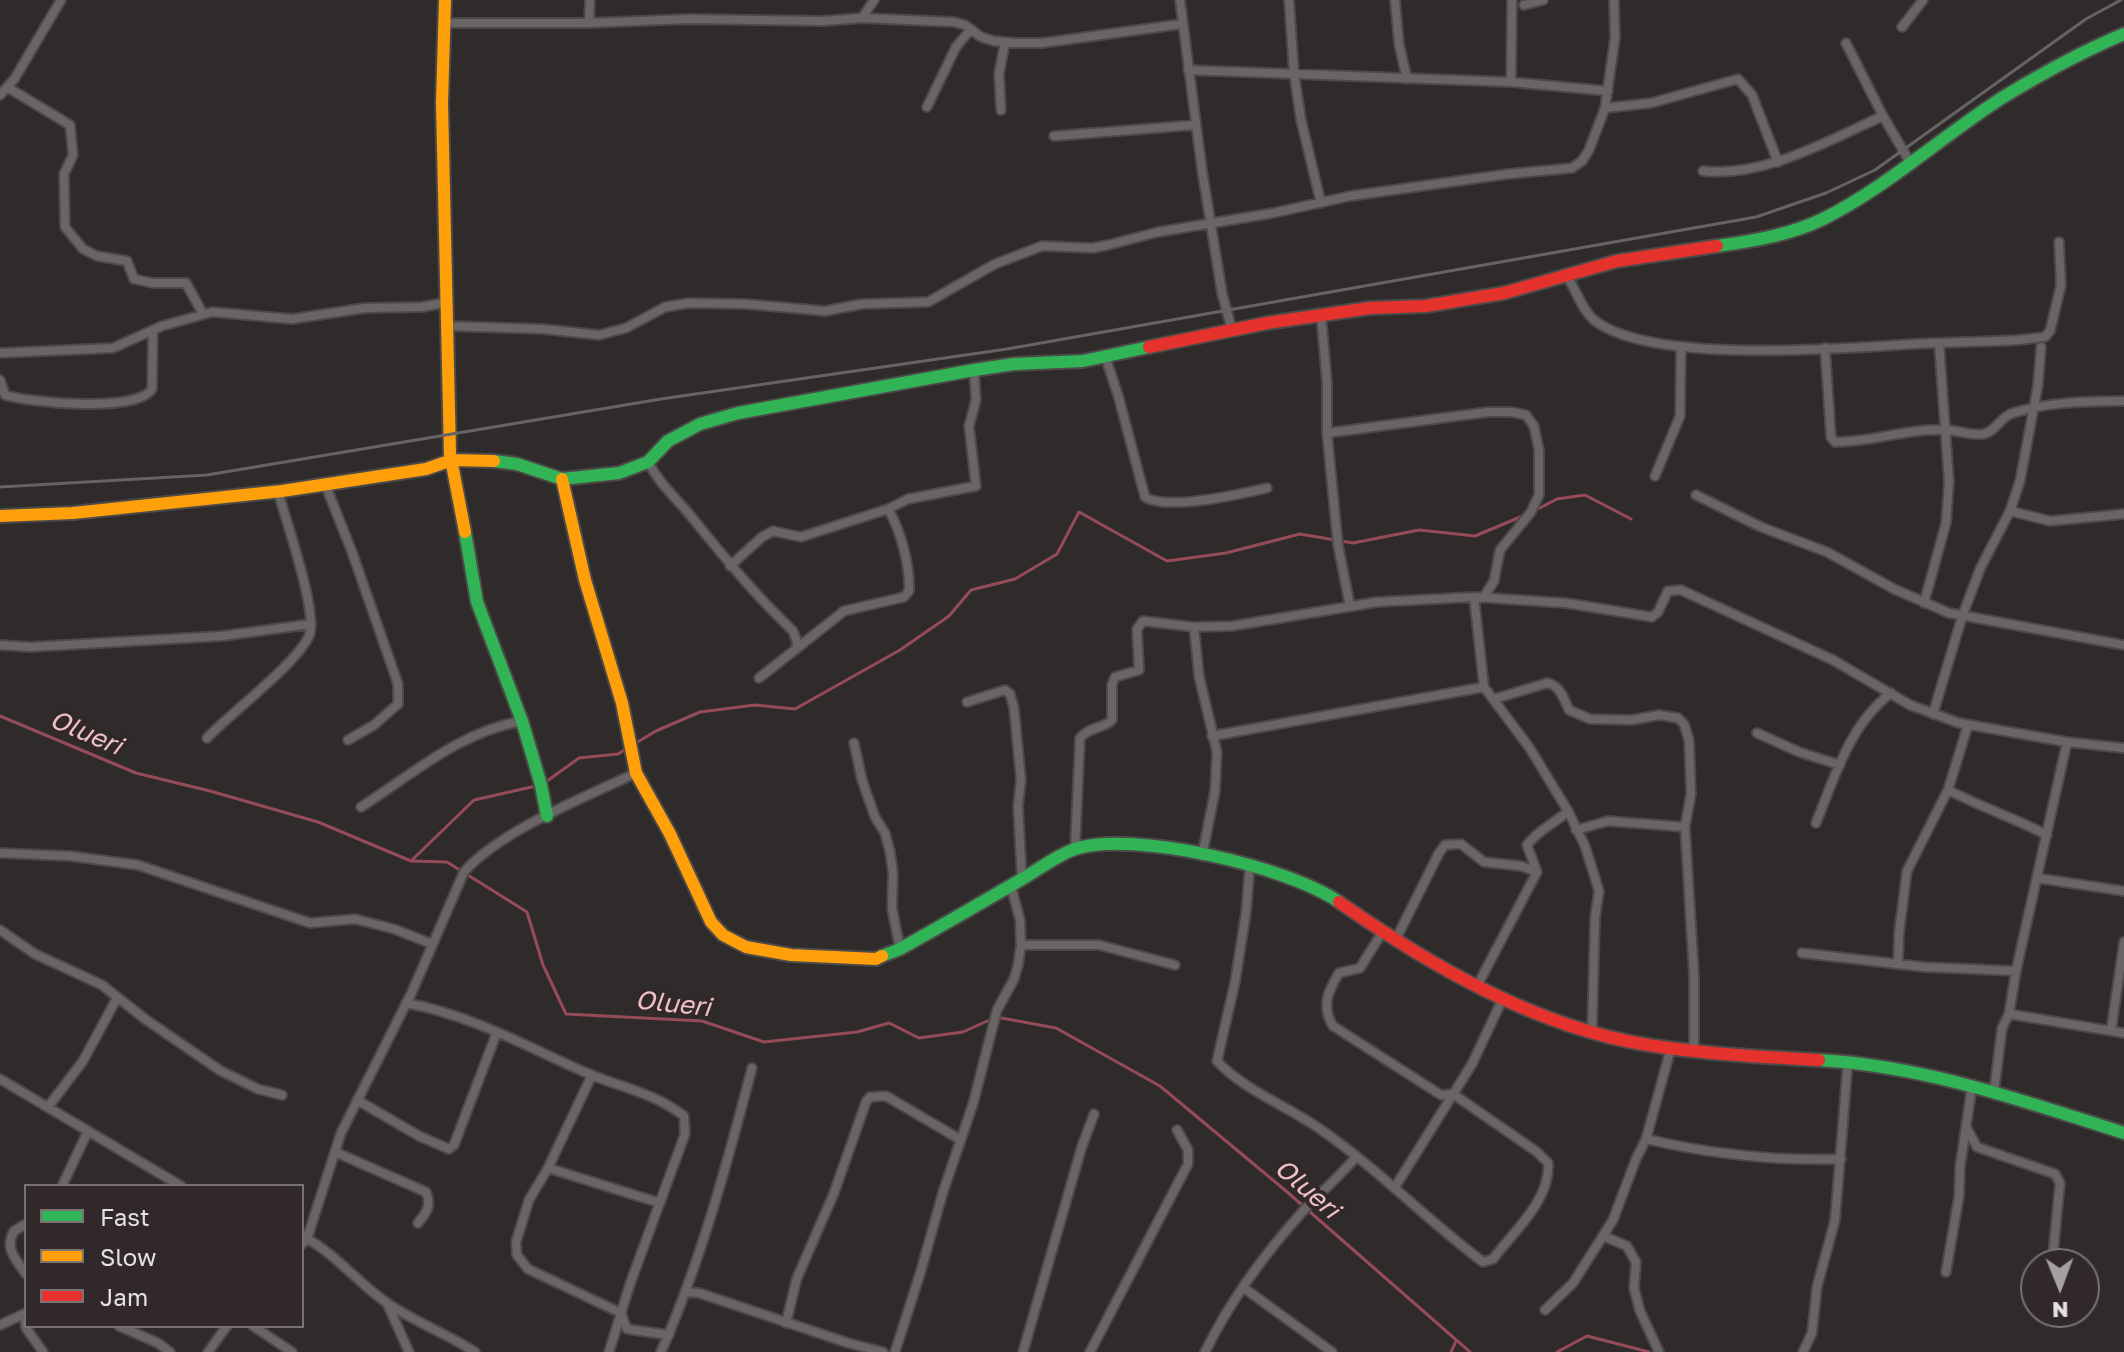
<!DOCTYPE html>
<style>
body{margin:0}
#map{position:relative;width:2124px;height:1352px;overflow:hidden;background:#2f2b2b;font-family:"Golos Text",sans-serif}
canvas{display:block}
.legend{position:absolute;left:24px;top:1184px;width:280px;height:144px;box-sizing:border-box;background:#312929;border:2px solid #797273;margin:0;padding:10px 14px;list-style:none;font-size:24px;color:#e6e0e1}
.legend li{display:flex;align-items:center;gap:16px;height:40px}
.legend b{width:40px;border:2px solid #797273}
.north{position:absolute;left:2020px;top:1248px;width:80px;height:80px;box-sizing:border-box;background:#312929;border:2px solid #797273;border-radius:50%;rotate:179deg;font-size:22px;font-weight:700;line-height:32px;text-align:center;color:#e6e0e1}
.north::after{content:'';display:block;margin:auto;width:28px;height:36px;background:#a6a1a1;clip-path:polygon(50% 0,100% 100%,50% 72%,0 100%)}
</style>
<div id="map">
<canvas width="2124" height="1352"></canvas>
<ul class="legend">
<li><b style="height:10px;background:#30b455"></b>Fast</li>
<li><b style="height:10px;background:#ff9f0a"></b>Slow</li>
<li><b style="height:10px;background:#e5322d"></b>Jam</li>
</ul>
<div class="north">N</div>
</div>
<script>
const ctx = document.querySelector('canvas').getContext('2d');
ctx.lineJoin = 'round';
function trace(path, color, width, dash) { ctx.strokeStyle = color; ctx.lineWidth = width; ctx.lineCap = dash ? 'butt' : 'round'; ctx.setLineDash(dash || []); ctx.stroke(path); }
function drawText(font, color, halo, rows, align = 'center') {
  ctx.font = font + ' "Golos Text",sans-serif'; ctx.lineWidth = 8; ctx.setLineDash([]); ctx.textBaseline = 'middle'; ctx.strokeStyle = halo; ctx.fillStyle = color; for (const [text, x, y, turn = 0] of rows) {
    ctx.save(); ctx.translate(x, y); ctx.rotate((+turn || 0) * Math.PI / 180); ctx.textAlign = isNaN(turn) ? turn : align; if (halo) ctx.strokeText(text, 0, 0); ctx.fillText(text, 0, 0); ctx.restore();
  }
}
trace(new Path2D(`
 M1536 510 1557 499 1585 495 1631 519
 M0 716 136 773 210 791 318 822 411 861 447 862 527 912 543 965 566 1014 702 1021 764 1042 857 1032 889 1023 919 1038 963 1032 996 1017 1056 1028 1160 1086 1286 1191 1470 1352
 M636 743 656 731 700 712 755 705 795 709 900 650 949 616 971 590 1015 579 1057 554 1079 512 1167 561 1226 553 1300 534 1353 543 1419 530 1475 536 1525 515
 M543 784 579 758 618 754 626 749
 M411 861 474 800 536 786
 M1451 1352 1456 1341
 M1557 1352 1587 1336 1649 1352`), '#954b58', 3);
const street = new Path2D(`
 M1180 0 1202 170 1222 293 1232 330
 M1289 0 1294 73 1301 120 1321 203
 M1395 0 1399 44 1407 79
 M1524 5 1543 0
 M862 18 874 0
 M445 23H589L688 19 823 21 862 18 954 22 965 25 981 37 994 41 1018 43H1042L1182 24
 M589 23 590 0
 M1902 27 1923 0
 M1188 70 1511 82 1608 91
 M1511 82 1512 0
 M7 87 70 125 73 155 64 174 65 227 83 249 97 256 127 261 134 279 153 283H186L203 314
 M0 95 15 78 61 0
 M927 107 956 47 971 29
 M1605 108 1651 103 1738 79 1752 95 1778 162
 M1001 110 999 74 1005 42
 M1883 116 1911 164
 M1054 136 1195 125
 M1703 171C1764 178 1829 140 1883 116L1846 43
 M1565 274C1576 288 1581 309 1594 320 1651 365 1841 348 1914 344 1949 342 1984 342 2018 340L2045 337 2050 331 2061 285 2059 242
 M1321 315 1327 383V433L1488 412H1512L1526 415 1534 426 1539 450V495L1531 512 1500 550 1494 581 1483 598
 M447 326 543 329 599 335 626 328 665 307 689 303 746 304 825 311 862 304 928 302 995 264 1042 246 1093 248 1108 245 1158 232 1273 213 1350 196 1508 174 1572 168 1582 161 1589 150 1605 108 1615 38 1614 0
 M1825 348 1831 437 1835 442C1873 442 1908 428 1946 430 1958 430 1971 436 1983 434 1996 432 2001 416 2013 413 2047 402 2088 401 2124 401
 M0 353 113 348 162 326 212 312 292 319 365 308 422 307 447 302
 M1105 356 1118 395 1145 497C1167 511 1241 494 1267 488
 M0 380 5 395C31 403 137 413 152 389L153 330
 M1327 433 1338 545 1350 606
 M648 462C659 483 675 497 690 515 723 556 755 595 793 631L797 642 796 649 759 678
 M1655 476 1680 416 1681 347
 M325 484 352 552 398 684V704L374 725 348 740
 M1696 495 1761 527 1827 552 1894 589 1949 613 2124 645
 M2010 511 2050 521 2124 514
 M730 566 762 537 773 531 801 537 888 509 908 499 976 486 969 426 976 400 974 370
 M1474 597 1484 687 1529 747 1568 811 1585 846 1599 891 1595 918 1592 1032
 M1924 603 1946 523 1949 482 1939 343
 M1194 627 1199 676 1217 752 1215 791 1202 856
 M0 645 30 647 222 636 311 624
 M796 649 844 611 904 597 909 591C910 565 901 531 888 509
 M1494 699 1547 683C1560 685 1564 699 1569 710L1590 719 1632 720 1659 715 1678 718 1684 724 1689 740 1691 794 1685 827 1694 975V1050
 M967 702 1005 690 1010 694 1014 708 1021 780 1018 806 1022 880
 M1933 714 1962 617 1980 569 2010 511 2020 481 2038 385 2041 347
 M1757 733 1799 752 1840 765
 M1212 736 1484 687
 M207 738C231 713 297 663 309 636 319 614 285 519 278 491
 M854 743 862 780 875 817 885 833 890 852 893 873 892 908 900 949
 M1948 790C1981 807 2014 818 2047 835
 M361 807C413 774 459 732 522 721
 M1816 823C1835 776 1850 724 1891 693
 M1576 830 1608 821 1685 827
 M1075 849 1080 738C1090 726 1103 729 1112 720V685L1115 677 1139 670 1137 629 1143 621 1194 627 1232 626 1377 602 1474 597 1566 603 1652 617 1658 612 1668 591 1681 590 1833 660 1910 705 1959 723 2067 742 2124 748
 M0 853 70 856 138 865 310 923 355 919 394 929 432 944
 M1250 865 1246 913 1235 982 1217 1061C1245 1091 1286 1105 1320 1129 1378 1169 1427 1220 1483 1262L1493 1259C1513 1232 1551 1200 1548 1163L1537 1152 1453 1094 1441 1095 1333 1026C1321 1007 1328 991 1339 973L1360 968 1383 931
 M2037 878 2124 891
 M0 930 35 954 102 985 145 1019 221 1071 258 1089 282 1095
 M1396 939 1439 853 1445 845 1461 844 1484 862 1521 866 1537 872
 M1021 945H1099L1175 965
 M1802 953 1924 967 2016 971
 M1898 963 1899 933 1907 871 1948 790 1968 725
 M1477 986 1537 872 1527 845C1539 829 1554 824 1568 811
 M406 1003C472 1015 529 1048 589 1074 623 1088 652 1092 684 1116L685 1134 630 1284 609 1352
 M2009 1014 2124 1033
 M2111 1031 2124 942
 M592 1075 548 1168 529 1200 516 1242 517 1255 528 1269 621 1313 627 1329 669 1335
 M0 1079 181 1186
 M1994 1092 2002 1028 2009 1014 2016 971 2067 742
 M357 1100 419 1136 449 1149 454 1145 497 1032
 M48 1107 83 1061 117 998
 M1966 1127 1977 1147 2055 1174 2060 1183 2052 1264
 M1646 1139C1710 1154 1776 1161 1841 1159
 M335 1152 426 1192C432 1206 426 1213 418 1223
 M548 1168 660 1203
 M62 1186 88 1131
 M1395 1187 1472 1064 1503 998
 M26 1224 14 1231C4 1248 16 1260 26 1274
 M1603 1236 1627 1246 1636 1262 1634 1288 1640 1311 1659 1352
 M304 1237C336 1254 358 1283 387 1303 415 1322 447 1334 475 1352
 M302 1244 307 1239 341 1133 412 992 464 872C500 831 585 797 636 773
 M1946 1272 1959 1196 1960 1167 1972 1086
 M1244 1288 1332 1352
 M685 1292 699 1293 848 1343 883 1352
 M387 1303 409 1352
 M1545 1310 1573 1283 1613 1220 1636 1159 1646 1139 1671 1048
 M24 1315 26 1328 43 1352
 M786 1323 797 1278 834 1193 866 1102 870 1097 886 1096 961 1140
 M0 1325 26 1313
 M119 1326 158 1343 170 1352
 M253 1326 292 1352
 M208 1352 227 1326
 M661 1352C701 1261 727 1164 752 1068
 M895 1352 920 1274 943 1192 973 1104 997 1010 1014 979 1018 965 1021 945 1020 920 1011 886
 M1023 1352 1082 1146 1094 1114
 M1090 1352 1188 1164V1150L1177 1130
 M1205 1352C1230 1301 1266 1252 1304 1210 1321 1192 1340 1176 1356 1157
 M1803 1352 1812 1333 1817 1287 1835 1220 1848 1061`);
const fast = new Path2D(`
 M1717 246C1753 241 1790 235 1823 219 1889 186 1943 135 2005 96 2043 73 2083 51 2124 34
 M494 461 517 464 562 479 619 473 648 462 668 441 700 424 738 413 974 370 1014 364 1083 361 1149 347
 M465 532 477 602 522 721 541 785 547 816
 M882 956 900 949C941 926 981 903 1022 879 1038 870 1057 855 1075 849 1133 830 1289 867 1339 902
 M1819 1060C1925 1066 2024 1101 2124 1133`);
const slow = new Path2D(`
 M445 0 442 103 450 454 465 532
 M562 479 585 580 622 703 636 773 670 834 711 922 723 935 746 947 791 955 876 959 882 956
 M0 516 73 513 282 491 426 469 452 460 494 461`);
const jam = new Path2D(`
 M1149 347 1267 323 1370 308 1426 306 1504 293 1617 261 1717 246
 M1339 902C1431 966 1536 1027 1648 1045 1705 1054 1762 1057 1819 1060`);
trace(street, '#4c4949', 12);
trace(fast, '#4c4949', 16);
trace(slow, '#4c4949', 16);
trace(jam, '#4c4949', 16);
trace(street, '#696566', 8);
trace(fast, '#30b455', 12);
trace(slow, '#ff9f0a', 12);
trace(jam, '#e5322d', 12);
trace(new Path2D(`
 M0 487 207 475 661 399 1007 349 1756 217 1826 193 1875 170 2086 19 2121 0`), '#666363', 3);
drawText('italic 26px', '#f0c0c5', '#312929', [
 ["Olueri",86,733,23],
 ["Olueri",673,1004,6],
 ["Olueri",1307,1189,41]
]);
</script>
